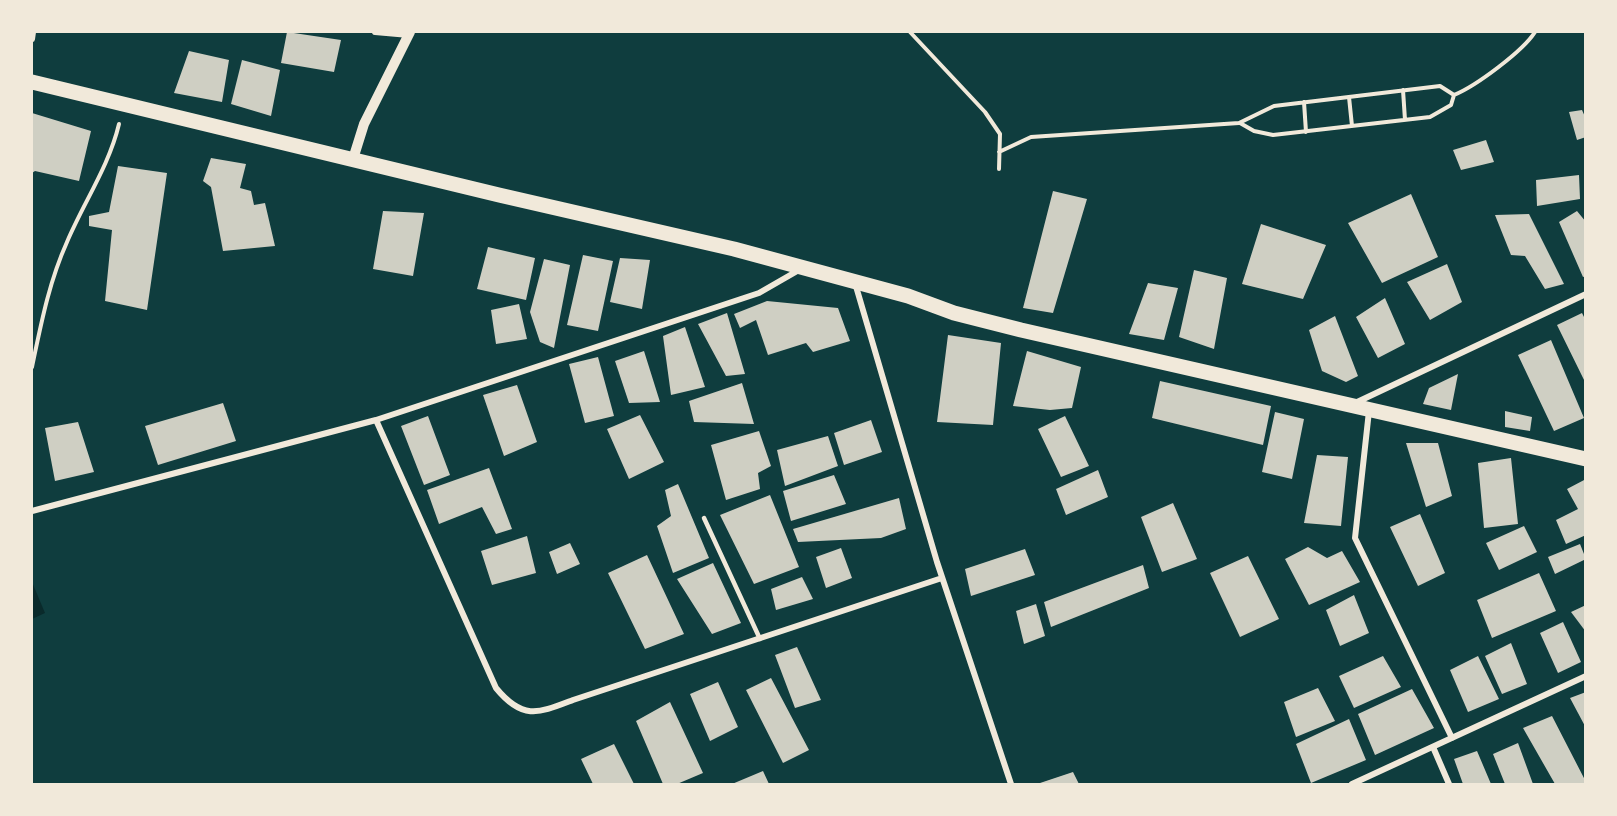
<!DOCTYPE html>
<style>
body{margin:0}
#map{position:relative;width:1617px;height:816px;overflow:hidden;background:#0f3d3e;font-family:Merriweather,serif}
canvas{display:block}
.frame{position:absolute;inset:0;border:33px solid #f1e9da;pointer-events:none}
</style>
<div id="map">
<canvas width="1617" height="816"></canvas>
<div class="frame"></div>
</div>
<script>
const ctx = document.querySelector('canvas').getContext('2d');
ctx.lineJoin = 'round';
function fillPath(path, color) { ctx.fillStyle = color; ctx.fill(path, 'evenodd'); }
function trace(path, color, width, dash) { ctx.strokeStyle = color; ctx.lineWidth = width; ctx.lineCap = dash ? 'butt' : 'round'; ctx.setLineDash(dash || []); ctx.stroke(path); }
fillPath(new Path2D(`
 M32 582 45 613 32 619Z`), '#0a2a2b');
fillPath(new Path2D(`
 M287 32 341 40 334 72 281 63Z
 M189 51 229 60 222 102 174 93Z
 M242 60 280 70 271 116 231 104Z
 M1582 110 1586 119V137L1577 140 1569 112Z
 M32 113 91 131 79 181 35 171 32 173Z
 M1486 140 1494 162 1461 170 1453 150Z
 M211 158 246 164 240 188 251 191 254 205 265 203 275 246 223 251 211 187 203 181Z
 M118 166 167 173 147 310 105 301 112 230 89 226V216L109 212Z
 M1579 175 1580 199 1537 206 1536 180Z
 M1053 191 1087 199 1053 313 1023 308Z
 M1411 194 1438 257 1382 283 1348 223Z
 M383 211 424 213 413 276 373 269Z
 M1577 211 1586 222V276L1583 277 1559 222Z
 M1529 214 1564 284 1545 289 1525 256 1511 255 1495 215Z
 M1261 224 1326 245 1303 299 1242 284Z
 M488 247 535 258 526 300 477 289Z
 M583 255 613 261 598 331 567 325Z
 M620 258 650 260 642 309 610 302Z
 M544 259 570 265 554 348 540 342 530 312Z
 M1447 264 1462 302 1430 320 1407 282Z
 M1194 270 1227 278 1214 349 1179 337Z
 M1148 283 1178 288 1164 340 1129 334Z
 M1385 298 1405 344 1378 358 1356 317Z
 M767 301 838 308 850 341 813 352 806 343 768 355 756 320 740 328 734 314Z
 M519 304 527 339 496 344 491 310Z
 M727 313 745 374 726 376 698 324Z
 M1582 313 1586 321V384L1557 325Z
 M1335 316 1358 376 1346 382 1322 371 1309 330Z
 M685 327 705 387 671 395 663 336Z
 M948 335 1001 343 993 425 937 422Z
 M1551 340 1584 418 1554 431 1518 355Z
 M644 351 660 402 629 403 615 361Z
 M1027 351 1081 367 1072 408 1050 410 1013 406Z
 M598 357 614 416 585 423 569 364Z
 M1458 374 1451 410 1423 404 1429 388Z
 M1160 381 1271 406 1263 445 1152 418Z
 M742 383 754 424 694 422 689 401Z
 M517 385 537 442 504 456 483 395Z
 M223 403 236 441 158 465 145 426Z
 M1505 411 1532 417 1530 431 1505 427Z
 M1275 412 1304 419 1292 479 1262 472Z
 M640 415 664 462 629 479 607 429Z
 M428 416 450 475 424 485 401 426Z
 M1065 416 1089 466 1061 477 1038 429Z
 M871 420 882 452 844 465 834 433Z
 M78 422 94 472 55 481 45 428Z
 M759 431 771 466 758 473 760 489 726 500 711 445Z
 M828 436 838 466 785 486 777 450Z
 M1406 443H1438L1452 496 1426 507Z
 M1317 455 1348 457 1341 526 1304 523Z
 M1511 458 1518 524 1484 528 1478 463Z
 M489 468 512 529 496 534 482 507 439 524 427 490Z
 M1098 470 1108 497 1066 515 1056 489Z
 M834 475 846 504 791 521 783 491Z
 M1586 479V535L1566 544 1556 520 1578 509 1567 489Z
 M678 484 709 558 673 573 657 526 671 516 665 490Z
 M770 495 799 567 754 584 720 515Z
 M899 498 906 529 881 538 798 542 793 529Z
 M1173 503 1197 559 1162 572 1141 517Z
 M1420 514 1445 573 1418 586 1390 527Z
 M1524 526 1537 552 1499 570 1486 543Z
 M527 536 536 573 492 585 481 551Z
 M570 543 580 564 557 574 549 552Z
 M1580 544 1586 559 1555 574 1548 557Z
 M1308 547 1327 558 1342 551 1360 582 1309 605 1285 559Z
 M841 548 852 578 826 588 816 557Z
 M1025 549 1035 575 971 596 965 569Z
 M647 555 684 634 645 649 608 573Z
 M1248 556 1279 619 1240 637 1210 573Z
 M713 563 741 623 712 634 677 579Z
 M1143 565 1149 588 1051 627 1044 602Z
 M1539 573 1556 611 1492 638 1477 600Z
 M802 577 813 599 776 610 771 589Z
 M1354 595 1369 633 1340 646 1326 610Z
 M1036 604 1045 636 1024 644 1016 611Z
 M1586 605V632L1571 612Z
 M1563 622 1581 662 1558 673 1540 633Z
 M1511 643 1527 684 1502 694 1485 656Z
 M797 647 821 700 795 708 775 655Z
 M1383 656 1401 687 1354 708 1339 676Z
 M1478 656 1499 699 1468 712 1450 670Z
 M771 678 809 750 783 763 746 690Z
 M718 682 738 727 710 741 690 694Z
 M1318 688 1335 721 1296 737 1284 702Z
 M1412 689 1434 728 1375 755 1358 714Z
 M1586 692V728L1570 698Z
 M670 702 703 773 677 784H663L636 721Z
 M1552 716 1586 782V784H1555L1523 728Z
 M1349 719 1366 760 1311 783 1296 744Z
 M1518 743 1533 784H1505L1493 754Z
 M614 744 634 784H593L581 759Z
 M1477 751 1491 784H1463L1454 759Z
 M763 771 769 784H732Z
 M1073 772 1079 784H1037Z`), '#cfcfc3');
trace(new Path2D(`
 M910 32 985 112 1000 134 999 169
 M1403 90 1405 120
 M1349 97 1352 126
 M1304 102 1306 132
 M1240 123 1254 131 1273 135 1430 117 1451 105 1454 95C1476 86 1523 51 1535 32
 M999 152 1031 137 1239 123 1274 106 1440 86 1454 95
 M32 367C41 324 49 282 67 242 84 202 109 166 119 124`), '#f1e9da', 4);
trace(new Path2D(`
 M704 518 760 639`), '#f1e9da', 4.5);
trace(new Path2D(`
 M375 32 409 35
 M32 39 33 32
 M855 283 937 562 1011 784
 M1355 403 1586 294
 M1369 411 1355 538 1452 738
 M376 420 496 688C523 721 539 713 573 700L942 578
 M32 511 376 420 759 293 799 270
 M1433 747 1449 784
 M1352 784 1586 676`), '#f1e9da', 6);
trace(new Path2D(`
 M353 159 364 124 410 32`), '#f1e9da', 10);
trace(new Path2D(`
 M32 82 499 195 734 249 908 296 954 313 1021 330 1586 459`), '#f1e9da', 15);
</script>
